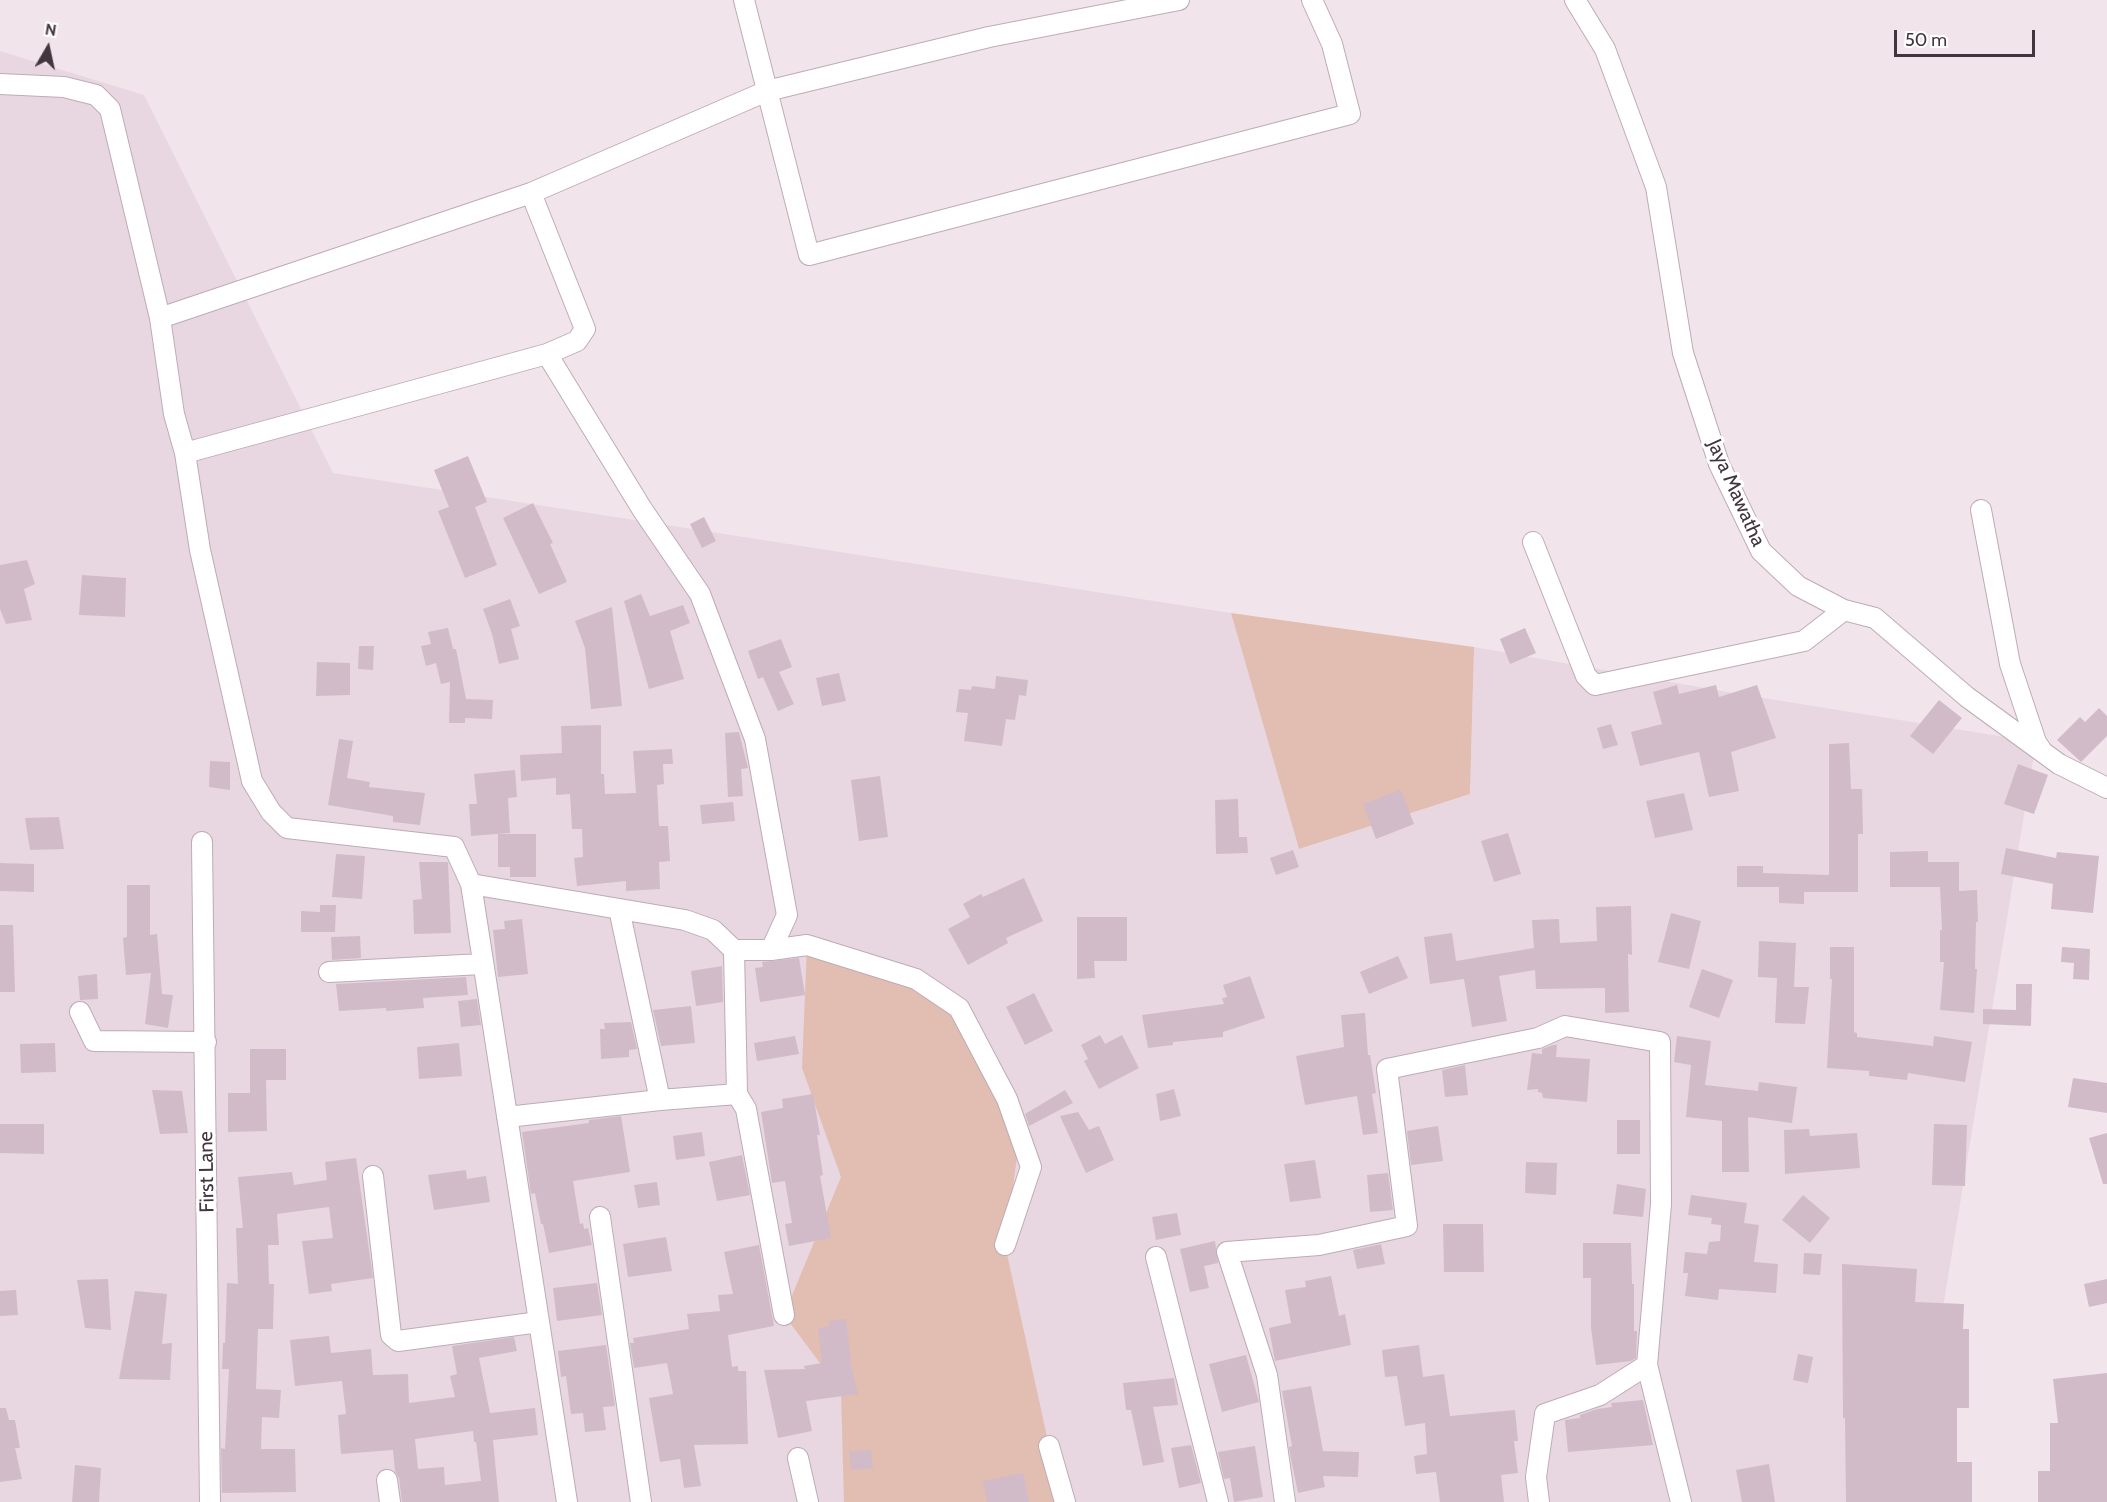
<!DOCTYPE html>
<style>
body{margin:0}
#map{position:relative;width:2107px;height:1502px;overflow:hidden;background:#f1e5eb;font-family:Cabin,sans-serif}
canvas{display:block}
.north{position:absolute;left:18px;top:18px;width:60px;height:60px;-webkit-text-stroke:4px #fff;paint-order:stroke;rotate:9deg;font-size:16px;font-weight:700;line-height:24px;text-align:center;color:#42353d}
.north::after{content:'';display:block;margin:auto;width:21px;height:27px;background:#42353d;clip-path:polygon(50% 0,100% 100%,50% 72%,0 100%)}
.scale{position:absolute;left:1894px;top:30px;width:141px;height:27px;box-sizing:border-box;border:3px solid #42353d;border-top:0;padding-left:8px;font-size:18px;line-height:21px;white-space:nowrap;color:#42353d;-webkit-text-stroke:4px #fff;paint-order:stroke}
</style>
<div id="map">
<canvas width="2107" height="1502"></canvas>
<div class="north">N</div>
<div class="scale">50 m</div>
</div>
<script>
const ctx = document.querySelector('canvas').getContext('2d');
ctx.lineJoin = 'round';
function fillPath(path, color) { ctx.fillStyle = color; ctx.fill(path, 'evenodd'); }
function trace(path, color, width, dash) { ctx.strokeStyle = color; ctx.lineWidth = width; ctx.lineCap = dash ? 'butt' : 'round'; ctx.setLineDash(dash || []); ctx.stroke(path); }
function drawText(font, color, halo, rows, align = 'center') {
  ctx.font = font + ' Cabin,sans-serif'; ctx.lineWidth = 6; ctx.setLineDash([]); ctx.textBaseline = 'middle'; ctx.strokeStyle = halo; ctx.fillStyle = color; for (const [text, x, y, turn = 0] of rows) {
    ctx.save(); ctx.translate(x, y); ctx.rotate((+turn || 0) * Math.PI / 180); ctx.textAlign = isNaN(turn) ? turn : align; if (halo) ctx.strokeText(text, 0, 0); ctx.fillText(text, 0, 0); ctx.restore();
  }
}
fillPath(new Path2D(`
 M0 51 144 95 333 473 1231 613 1299 849 1470 794 1474 647 1733 693 2036 742 1911 1502H0Z`), '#e8d7e0');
fillPath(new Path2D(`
 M1231 613 1474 647 1470 794 1299 849Z
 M807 945 959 1008 1020 1135 1005 1245 1049 1446 1071 1502H844L841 1391 784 1315 841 1177 802 1068Z`), '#e2bdb1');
fillPath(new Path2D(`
 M468 456 487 502 475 507 497 565 465 578 438 511 449 507 434 470Z
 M533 503 553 543 550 544 567 582 539 594 503 518Z
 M704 517 716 541 702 548 690 524Z
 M27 560 35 584 24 589 32 620 6 624 0 609V565Z
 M82 575 126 578 125 617 79 615Z
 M641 594 650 616 683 605 690 623 670 631 684 679 649 689 624 601Z
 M510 599 520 626 511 629 519 659 499 664 492 634 483 609Z
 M612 607 622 706 591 709 585 648 575 621Z
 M448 628 453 649H456L466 699 493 700 492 719 465 718V723H449L450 682 441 684 436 663 426 666 421 646 431 644 428 632Z
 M1525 628 1536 653 1510 664 1500 639Z
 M781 639 792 667 779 672 794 704 778 711 763 677 758 679 748 651Z
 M359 646H374L373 670 358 669Z
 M317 662 350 663V695L316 696Z
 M839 673 846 701 822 706 816 678Z
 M996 676 1028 680 1026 696 1019 695 1015 720 1006 719 1002 746 964 741 968 713 956 712 959 689 971 690 972 686 995 689Z
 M1677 685 1679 694 1716 685 1719 697 1757 685 1776 738 1731 752 1739 791 1709 797 1699 752 1640 766 1631 732 1662 724 1653 692Z
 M1939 700 1962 718 1933 754 1910 736Z
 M2099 708 2107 716V736L2081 762 2057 740 2080 717 2085 722Z
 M1611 724 1618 745 1603 749 1597 728Z
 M601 725V774H604L605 794 636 793 633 751 672 749 673 764H663L664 784 657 785 659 826H668L670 861 659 862 660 889 626 891V881L577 886 574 858 583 857 582 829H572L570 794 556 795V778L521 781 520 755 562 753 561 726Z
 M739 732 748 768 741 769 743 796 728 797 725 733Z
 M339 739 353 741 347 778 370 782 369 787 425 793 420 825 393 822V816L328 805Z
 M1849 743 1851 789H1862L1863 834H1858V892H1804V904L1779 903V887H1737V866H1763V873L1829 875V744Z
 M210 761 230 762V790L209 787Z
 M2018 764 2048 775 2034 814 2004 804Z
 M515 770 517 797 508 798 510 833 471 836 469 804H477L474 774Z
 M880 776 888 837 859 841 851 780Z
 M1401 790 1414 824 1376 839 1363 804Z
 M1684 793 1693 830 1655 838 1646 801Z
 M1238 799 1239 837H1247L1248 853 1216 854 1215 800Z
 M733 802 735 821 702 824 700 805Z
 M59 817 64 849 30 850 25 818Z
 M1508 833 1521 874 1494 882 1481 841Z
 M498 834H536V877H510V867H498Z
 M2006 848 2056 858 2057 852 2099 856 2093 913 2051 909 2053 884 2001 874Z
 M1293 850 1299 867 1276 875 1270 858Z
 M1928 851V862H1959V891L1977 890 1978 922H1976L1975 969H1977L1974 1013 1940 1010 1944 962H1940V930H1942L1940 887H1890V852Z
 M336 854 365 856 362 899 332 897Z
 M419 862H448L451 933 414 934 413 900 422 899Z
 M0 863 34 864V892L0 891Z
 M1024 878 1043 921 1006 938 1008 943 968 965 948 929 970 917 963 904 981 894 983 897Z
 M127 885H150V935L157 934 162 994 173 995 168 1028 145 1024 151 973 126 975 123 938 127 937Z
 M320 905H336L335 932H301V911L320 912Z
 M1631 906 1632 955 1628 954 1629 1012 1605 1013V988L1536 989 1535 970 1499 976 1507 1021 1472 1027 1464 979 1430 984 1424 937 1452 933 1456 961 1534 948 1532 920 1559 919 1560 943 1597 941 1596 907Z
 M1671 913 1701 921 1689 969 1658 962Z
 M1077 917H1127V961H1094L1095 978 1077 979Z
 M522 919 528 974 498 977 493 930 505 929 504 921Z
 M0 925H13L15 992H0Z
 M360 936 361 958 332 960 331 937Z
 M1759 941 1796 943 1794 987H1809L1805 1024 1775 1023 1777 978 1758 977Z
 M1830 947H1854V1032L1857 1033V1037L1933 1046 1934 1036 1972 1042 1965 1082 1908 1073 1907 1080 1869 1076V1071L1827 1068 1832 979H1830Z
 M2062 947 2090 949 2089 980 2073 979 2074 963 2061 962Z
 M1398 956 1408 978 1369 994 1360 972Z
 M799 958 805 995 760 1002 755 968 763 967 762 962Z
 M722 966 723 1002 696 1006 691 971Z
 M1702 969 1733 980 1719 1018 1689 1007Z
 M97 974 98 999 80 1000 78 976Z
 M1250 976 1265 1018 1223 1032V1037L1173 1042V1045L1148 1048 1142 1015 1224 1004 1222 998 1227 997 1223 985Z
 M466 977 468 995 423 998 424 1008 386 1011V1008L339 1011 336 984Z
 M2016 984H2032L2031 1026 1983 1024V1009L2016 1010Z
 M1034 993 1053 1031 1025 1045 1006 1007Z
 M477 999 481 1025 461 1027 458 1001Z
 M691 1006 695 1043 661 1046 653 1010Z
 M1365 1013 1368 1055H1370L1376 1093 1372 1094 1378 1133 1363 1135 1357 1096 1305 1105 1296 1056 1344 1047 1341 1015Z
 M631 1022 637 1049 629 1050V1057L601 1059 600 1029H605L604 1023Z
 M1100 1035 1105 1044 1122 1035 1139 1068 1099 1089 1084 1061 1088 1059 1081 1045Z
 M795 1036 799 1054 757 1061 754 1043Z
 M1677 1036 1711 1041 1705 1085 1758 1091 1759 1082 1797 1087 1792 1123 1748 1117 1749 1172H1722V1121L1686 1117 1691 1065 1674 1062Z
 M55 1043 56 1072 21 1073 20 1044Z
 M459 1043 462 1076 419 1079 417 1047Z
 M1553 1045H1557L1556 1057 1590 1059 1587 1102 1543 1098 1542 1093 1538 1092V1089L1527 1090 1532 1053 1542 1054V1049Z
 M250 1049H286V1080H266L267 1131 228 1132V1093H250Z
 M1465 1065 1468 1095 1445 1097 1442 1070Z
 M2073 1078 2107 1083V1113L2068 1107Z
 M1174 1089 1181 1116 1160 1121 1156 1094Z
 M152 1090 182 1091 188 1133 160 1134Z
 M1065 1090 1073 1103 1029 1126 1025 1114Z
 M813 1094 820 1135H817L823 1175 820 1176 831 1238 789 1246 785 1224 792 1223 785 1181 772 1183 761 1112 783 1108 782 1099Z
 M1078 1112 1089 1130 1099 1126 1114 1160 1086 1173 1060 1116Z
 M621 1116 630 1172 573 1181 580 1224 583 1223 584 1229 588 1228 592 1245 549 1253 543 1224H541L535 1193 531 1194 522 1132 589 1123V1120Z
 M1617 1120H1640V1154H1617Z
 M0 1124H44V1154L0 1153Z
 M1934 1124 1967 1125 1965 1186 1932 1185Z
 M1438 1126 1443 1161 1411 1165 1407 1131Z
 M1809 1129 1810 1136 1857 1133 1860 1168 1785 1174 1784 1130Z
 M702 1132 705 1156 676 1160 673 1136Z
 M2107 1133V1184H2103L2089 1138Z
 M742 1155 750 1195 717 1201 709 1162Z
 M356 1158 373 1278 331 1284 332 1291 309 1294 302 1241 333 1238 329 1207 277 1214 279 1245H268L269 1284H274L273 1329H258L256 1389 281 1390 279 1418 262 1417 261 1449H295L296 1492 222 1493 221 1448 225 1449 229 1369H222L223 1343H225L227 1283 238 1284 236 1228H243L238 1177 292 1172 294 1185 327 1180 325 1162Z
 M1315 1160 1321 1198 1290 1202 1284 1164Z
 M1526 1162 1557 1163 1556 1195 1525 1193Z
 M466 1170 467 1179 486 1176 490 1202 434 1210 428 1175Z
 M1388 1173 1393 1210 1370 1212 1367 1175Z
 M657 1182 660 1205 638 1208 634 1185Z
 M1617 1184 1646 1189 1643 1217 1613 1214Z
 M1691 1195 1747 1203 1744 1223 1759 1225 1754 1262 1778 1264 1776 1293 1719 1289 1718 1300 1685 1296 1688 1273H1683L1685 1252 1707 1254 1709 1242 1720 1241 1721 1225 1711 1224 1712 1218 1688 1215Z
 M1803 1195 1830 1218 1810 1243 1782 1220Z
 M1177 1213 1181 1235 1156 1240 1152 1217Z
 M1443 1224H1483L1484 1272H1444Z
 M666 1237 672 1271 628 1277 623 1244Z
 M1215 1241 1218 1263 1204 1266 1209 1288 1190 1292 1180 1249Z
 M1583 1243H1631L1632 1284H1634V1331H1637V1336L1636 1358 1631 1361 1596 1365 1591 1328V1278H1583Z
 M1381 1244 1385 1264 1357 1269 1353 1250Z
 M759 1245 774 1326 728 1335 732 1367 738 1366V1371H746L748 1444 694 1445 701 1486 684 1488 680 1459 660 1462 649 1398 673 1394 667 1363 634 1368 630 1343H634L633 1338 689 1329 687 1314 720 1311 718 1295 733 1294 724 1252Z
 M1804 1253 1822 1254 1820 1275 1803 1274Z
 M1842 1264 1917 1269 1915 1302 1964 1304 1963 1329H1969V1408H1957V1462H1972V1502H1846L1845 1418H1843Z
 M1331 1276 1339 1316 1345 1314 1351 1345 1275 1361 1269 1328 1291 1323 1285 1290 1306 1287 1305 1281Z
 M108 1279 111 1330 85 1328 77 1280Z
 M2107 1279V1303L2089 1307 2084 1284Z
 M597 1283 602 1315 557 1321 553 1288Z
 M16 1290 18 1315 0 1316V1291Z
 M135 1291 167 1294 162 1344 172 1343 170 1380 119 1379Z
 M846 1319 851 1363 850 1362 858 1394 806 1401 812 1431 778 1438 764 1370 805 1369 804 1366 822 1363 818 1328 830 1326 828 1321Z
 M329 1336 331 1353 371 1349 373 1375 408 1374 409 1403 455 1397 450 1376 457 1374 452 1346 514 1337 517 1351 479 1358 490 1413 535 1408 538 1435 493 1440 499 1502H402L399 1478 395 1471 393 1450 341 1454 338 1415 346 1414 342 1381 295 1386 290 1340ZM473 1431 474 1442H476L481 1481 445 1485 444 1467 418 1469 415 1439Z
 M606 1345 615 1406 603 1407 606 1430 585 1432 583 1413 571 1414 566 1376 561 1377 558 1351Z
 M1419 1345 1423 1377 1444 1374 1450 1416 1515 1410 1518 1441H1514L1518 1473 1501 1475 1504 1502H1440L1436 1472 1416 1474 1414 1456 1427 1454 1425 1423 1405 1426 1397 1376 1385 1377 1382 1350Z
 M1798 1354 1813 1357 1808 1383 1793 1380Z
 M1246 1355 1259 1402 1222 1412 1209 1364Z
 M2107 1373V1502H2038V1471H2050V1423H2058L2053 1379Z
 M1174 1378 1178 1405 1153 1407 1164 1462 1143 1466 1131 1410H1126L1123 1383Z
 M1311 1386 1323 1451 1359 1452 1358 1477 1323 1476 1325 1487 1298 1493 1291 1459 1289 1447 1292 1446 1282 1391Z
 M1643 1400 1653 1445 1568 1452 1565 1420 1580 1418V1415L1597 1409 1612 1407 1611 1403Z
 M0 1408H6L9 1420H15L20 1448H15L22 1479 0 1482Z
 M1191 1445 1201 1483 1179 1488 1171 1448Z
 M1255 1446 1263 1497 1234 1502 1230 1478 1224 1479 1218 1452Z
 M871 1450 873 1468 851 1470 849 1451Z
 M1769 1464 1775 1502H1742L1736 1470Z
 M75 1465 101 1468 99 1502H72Z
 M1023 1473 1029 1502H987L983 1481Z`), '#d1bbc8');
const street = new Path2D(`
 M744 0 809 255 1350 114 1332 44 1312 0
 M1575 0 1605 49 1656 187 1683 353 1719 464 1761 551 1798 586 1844 610 1875 618 1967 697 2059 764 2107 788
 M0 84 64 87 96 95 110 109 160 318 174 414 185 453 200 550 252 781 271 812 287 828 454 847 471 884 567 1502
 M160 318 531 193 767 91 989 37 1179 0
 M547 354 642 509 700 594 755 739 787 915 771 950
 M185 453 547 354 577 341 585 329 531 193
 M1981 510 2010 664 2036 742 2042 751
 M1533 542 1586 676 1595 685 1804 641 1844 610
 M202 842 210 1502
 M471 884 685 920 713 930 734 950 737 1094
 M619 909 660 1100
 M734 950H771L807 945 916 979 959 1008 1007 1099 1031 1167 1005 1245
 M329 972 482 964
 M80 1012 94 1041 206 1042
 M507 1117 660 1100 737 1094 746 1109 784 1315
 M373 1176 391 1335 398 1341 539 1322
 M600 1217 641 1502
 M1156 1257 1218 1502
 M1647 1365 1681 1502
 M1049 1446 1065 1502
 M798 1458 808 1502
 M387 1480 390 1502
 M1285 1502 1267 1375 1227 1252 1319 1245 1407 1226 1387 1069 1538 1038 1565 1026 1660 1042 1661 1204 1647 1365 1600 1395 1545 1414 1536 1477 1539 1502`);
trace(street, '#beabb6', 22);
trace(street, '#fff', 20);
drawText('20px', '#42353d', '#fff', [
 ["Jaya Mawatha",1736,493,66],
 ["First Lane",207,1172,-91]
]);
</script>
